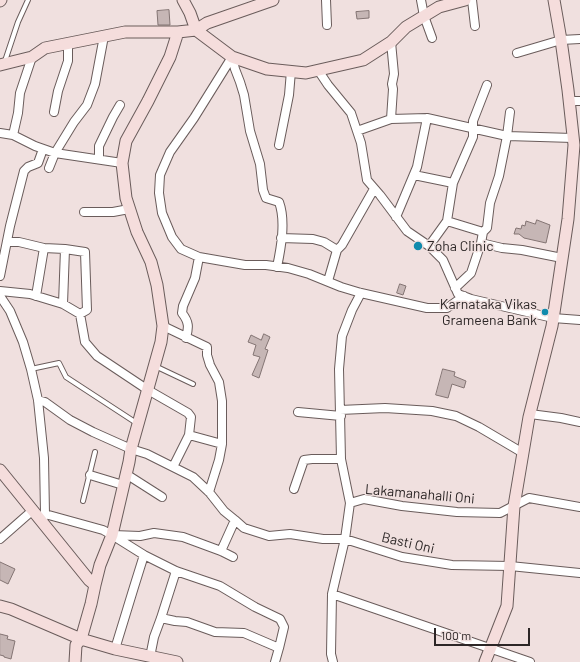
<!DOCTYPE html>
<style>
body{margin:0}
#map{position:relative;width:580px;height:662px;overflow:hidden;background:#f0e0df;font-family:Barlow,sans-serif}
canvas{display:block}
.scale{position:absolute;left:434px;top:628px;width:96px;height:18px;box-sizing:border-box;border:2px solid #2c2626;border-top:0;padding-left:5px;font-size:12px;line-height:14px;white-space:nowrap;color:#2c2626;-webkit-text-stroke:3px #f0e0df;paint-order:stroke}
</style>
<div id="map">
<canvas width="580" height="662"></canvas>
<div class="scale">100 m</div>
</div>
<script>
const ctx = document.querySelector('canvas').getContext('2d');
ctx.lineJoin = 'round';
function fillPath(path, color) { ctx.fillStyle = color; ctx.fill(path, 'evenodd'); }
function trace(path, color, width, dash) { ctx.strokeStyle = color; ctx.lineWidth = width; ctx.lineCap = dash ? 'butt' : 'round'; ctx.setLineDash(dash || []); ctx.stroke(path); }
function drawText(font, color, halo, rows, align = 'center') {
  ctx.font = font + ' Barlow,sans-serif'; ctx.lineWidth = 3; ctx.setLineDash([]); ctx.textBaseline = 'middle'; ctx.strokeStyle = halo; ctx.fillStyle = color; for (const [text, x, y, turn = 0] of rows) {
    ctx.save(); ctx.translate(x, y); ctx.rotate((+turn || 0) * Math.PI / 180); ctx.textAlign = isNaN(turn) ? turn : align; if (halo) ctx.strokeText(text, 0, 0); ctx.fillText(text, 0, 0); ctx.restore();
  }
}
const building = new Path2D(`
 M169 10 170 25H158L157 11Z
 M369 11V18L357 19 356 12Z
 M537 220 550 225 546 243 524 238 519 234H514L516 228 521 229 522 225 525 226 526 221 535 224Z
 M400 284 406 286 403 295 397 293Z
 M264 334 270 337 265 349 268 350 259 378 252 375 260 357 253 355 256 345 248 342 251 335 261 340Z
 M443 369 455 372 454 376 466 381 464 388 452 384 448 398 436 395Z
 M0 562 15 569 8 584 0 580Z
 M0 634 8 636 7 639 15 641 11 659 4 657V656L0 655Z`);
fillPath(building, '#c6b6b5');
trace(building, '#837473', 1);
const lane = new Path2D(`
 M5 61 18 22 28 0
 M155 366 193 384
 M31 369 59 363 66 377 138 424
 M83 501 95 452`);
const street = new Path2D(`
 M326 0 327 25
 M421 0 424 16 432 38
 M472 0 475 26
 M517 53 561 40 580 39
 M232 57 194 118 170 152 160 175 159 193 162 213 172 237 181 249 199 257 245 265H266L288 268 309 274 341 287 361 293 427 308H447L464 296
 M232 57 235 69 240 82 244 95 250 131 260 164 263 190 266 198 279 202C286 221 281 248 277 267
 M318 70 328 85 351 113 361 143 367 180 380 195 407 231 429 246 443 260 458 294 471 299 553 318 580 320
 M569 101H580
 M54 112 58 91 68 61V43
 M391 119 393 89 392 84 394 74 391 42
 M357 131 391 119 427 118 507 136 573 138
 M0 133 13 135 35 146 55 153 122 163
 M13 135 18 113 20 93 32 57
 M279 145 289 95 291 71
 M99 159V146L113 117 120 105
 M49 168 55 153 74 122 87 105 95 84 104 36
 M414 175 453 183
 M84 212H113L129 209
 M396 217 417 167 427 118
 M447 221 483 232
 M281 238 313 239 324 242 337 250
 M7 242H19L44 248 65 249 85 252 87 310 80 314
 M481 243 502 248 522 250 562 258
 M429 246 447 221 453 183 473 137V121L487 85
 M0 276 10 226 24 171 28 167 38 163 43 149
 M328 281 337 250 342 245 374 189
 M455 288 471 273 481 243 483 232 487 228 490 203 499 176 507 136 510 112
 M0 291 30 294 63 304 80 314 85 342 97 356 148 390 188 413 191 417 189 435 173 467
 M0 296 10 311 23 342 31 369 38 400 44 458 45 514 42 522
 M36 296 44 248
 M63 304 65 249
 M163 326 207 347V355L210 365 219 382 222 401V444L219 460 209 492
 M186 338C189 327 189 322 182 313L183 306 195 278 199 257
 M38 400 45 402 70 420 93 432 131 449 147 454 193 477 209 492 224 511 235 520 221 551
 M340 410 385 408 432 411 456 416 479 427 523 453
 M298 412 341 416
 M530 414 561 418 580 422
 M189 435 222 444
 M126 474 162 497
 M90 475 123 485
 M294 489 304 460 312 459H341
 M350 503 364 499 402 506 457 512 500 513 529 498 580 507
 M45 514 103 530 112 535 144 555 134 587 115 649
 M235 520 244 528 269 536 290 534 323 539H345L402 557 452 565 510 566 580 573
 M113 535 140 536 154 533 183 537 221 551 233 557
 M0 539 33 510
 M144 555 176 571 220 586 255 607 280 619 284 627 279 648 275 662
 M332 594 530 662
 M161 618 175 621 187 622 215 632 244 633 279 648
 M150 657 154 637 161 618 176 571
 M333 662 331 654 332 594 345 539 350 503 341 459 339 369 342 336 352 310 361 293`);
const secondary = new Path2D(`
 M183 0 190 13 196 30 232 57 267 69 306 73 363 60 391 42 406 27 439 7 465 0
 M0 1 1 0
 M0 65 32 57 45 48 125 32H178L196 30 207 23 273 0
 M0 470 89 580 95 585 91 604 81 639 76 645 75 662
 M95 585 100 565 112 535 129 462 131 449 161 342 163 326 157 285 151 262 137 232 126 198 122 163 126 141 148 101 170 57 178 32
 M0 606 11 609 81 639 115 649 177 662
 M485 662 507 606 514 506 529 417 552 326 568 219 574 145 568 90 561 40 554 0`);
trace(lane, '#6a5c5b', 6);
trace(street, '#6a5c5b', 10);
trace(secondary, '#6a5c5b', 13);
trace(lane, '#fff', 4);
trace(street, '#fff', 8);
trace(secondary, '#f5dddc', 11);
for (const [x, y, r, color] of [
 [418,246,5,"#118bad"],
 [545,312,4,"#118bad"]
]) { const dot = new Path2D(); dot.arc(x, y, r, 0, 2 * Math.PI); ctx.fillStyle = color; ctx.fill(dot); trace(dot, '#f0e0df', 1.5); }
drawText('14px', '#2c2626', '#f0e0df', [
 ["Zoha Clinic",427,246],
 ["Karnataka Vikas",537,304,"right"],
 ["Grameena Bank",537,320,"right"]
], 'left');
drawText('14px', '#2c2626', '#f0e0df', [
 ["Lakamanahalli Oni",420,494,5],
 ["Basti Oni",408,543,13]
]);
</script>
